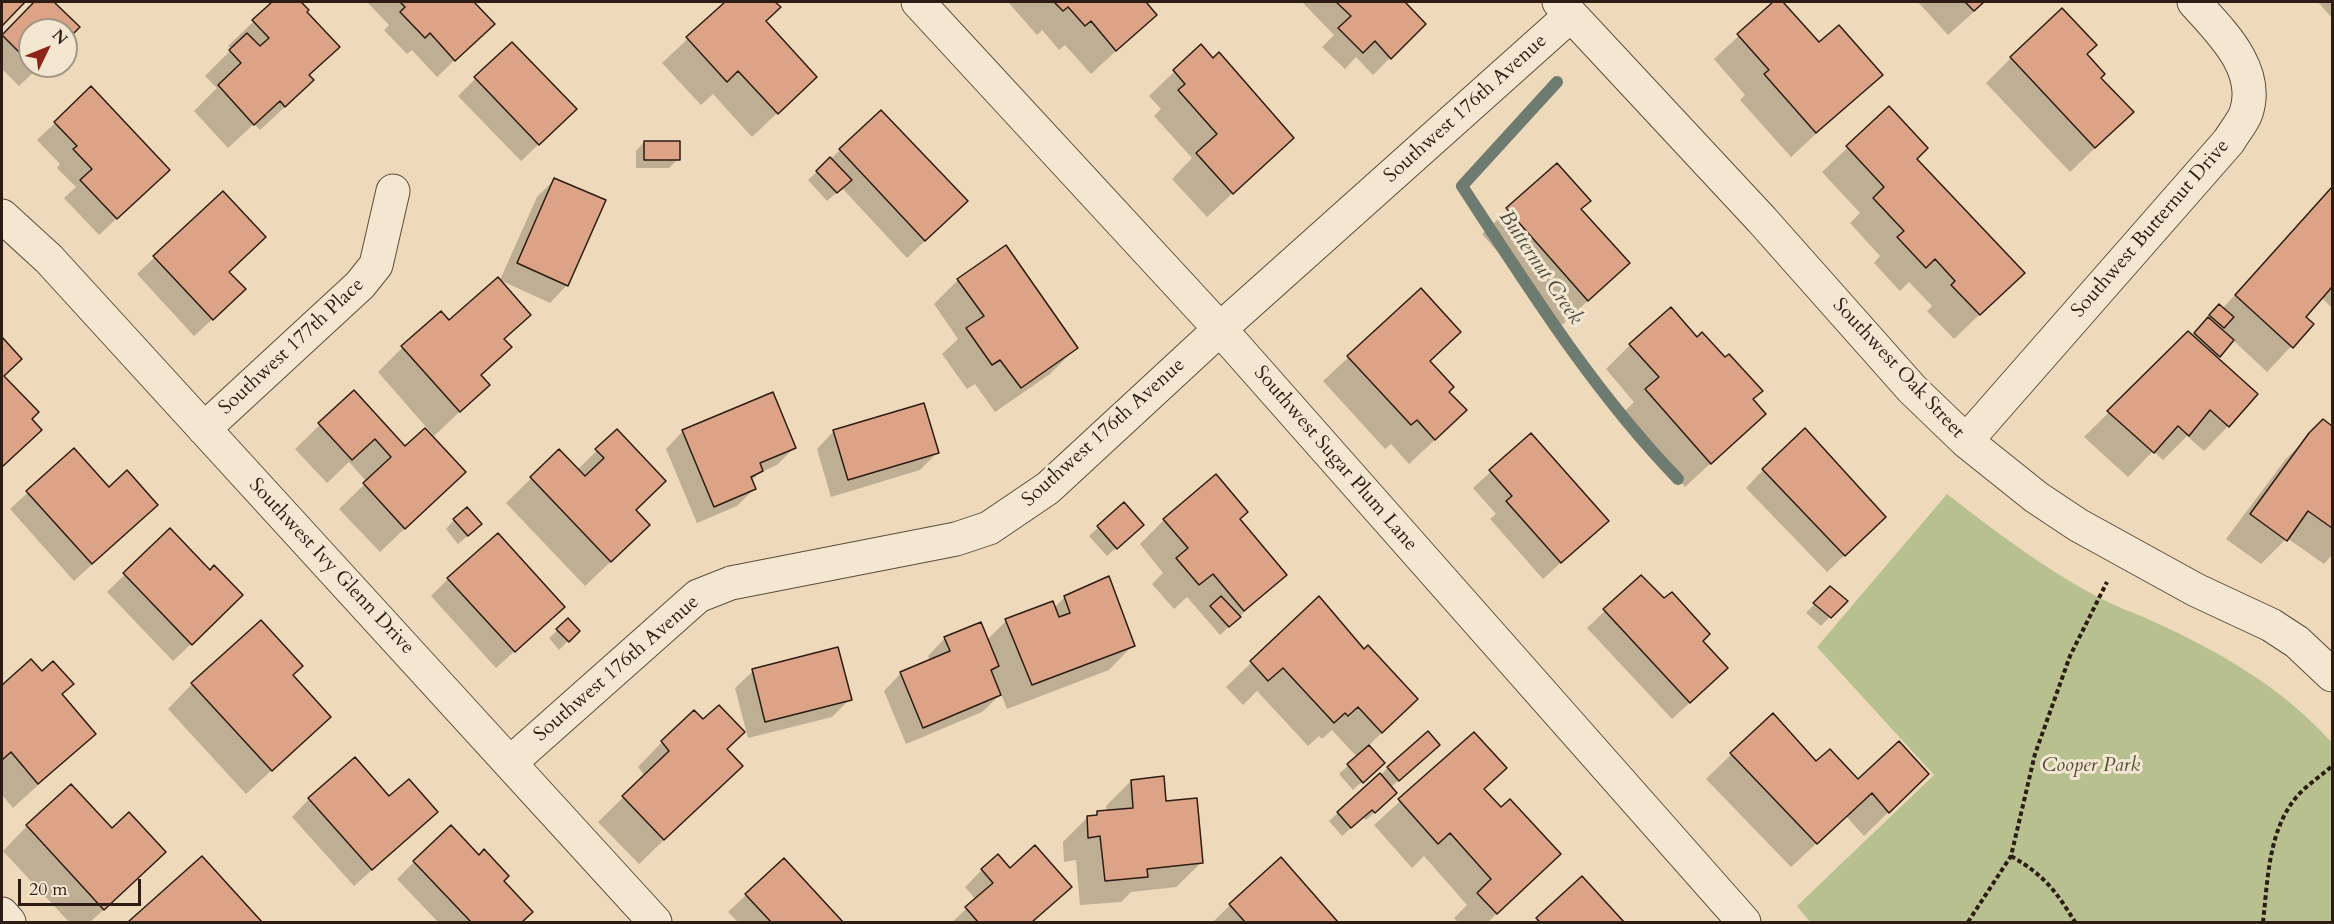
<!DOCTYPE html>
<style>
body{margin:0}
#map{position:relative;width:2334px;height:924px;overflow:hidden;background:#eedaba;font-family:Cardo,serif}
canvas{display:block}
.frame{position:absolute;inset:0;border:3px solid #2c1c13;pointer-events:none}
.north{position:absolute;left:18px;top:18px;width:60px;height:60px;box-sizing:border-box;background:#f4e7d2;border:2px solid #a49686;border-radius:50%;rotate:47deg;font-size:16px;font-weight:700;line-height:24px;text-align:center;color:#2c1c13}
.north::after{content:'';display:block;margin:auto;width:21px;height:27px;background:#8f2418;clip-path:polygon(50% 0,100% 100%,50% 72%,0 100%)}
.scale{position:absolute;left:18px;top:879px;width:123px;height:27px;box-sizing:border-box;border:3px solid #2c1c13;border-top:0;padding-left:8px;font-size:18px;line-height:21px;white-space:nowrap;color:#2c1c13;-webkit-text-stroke:4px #f4e7d2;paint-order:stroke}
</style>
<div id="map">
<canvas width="2334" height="924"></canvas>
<div class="frame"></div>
<div class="north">N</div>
<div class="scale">20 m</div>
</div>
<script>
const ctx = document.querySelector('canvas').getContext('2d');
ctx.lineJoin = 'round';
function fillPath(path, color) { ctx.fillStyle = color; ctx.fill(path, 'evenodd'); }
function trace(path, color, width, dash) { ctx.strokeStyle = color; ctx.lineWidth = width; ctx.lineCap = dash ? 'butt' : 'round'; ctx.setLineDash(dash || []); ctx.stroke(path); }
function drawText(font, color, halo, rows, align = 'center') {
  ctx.font = font + ' Cardo,serif'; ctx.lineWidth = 6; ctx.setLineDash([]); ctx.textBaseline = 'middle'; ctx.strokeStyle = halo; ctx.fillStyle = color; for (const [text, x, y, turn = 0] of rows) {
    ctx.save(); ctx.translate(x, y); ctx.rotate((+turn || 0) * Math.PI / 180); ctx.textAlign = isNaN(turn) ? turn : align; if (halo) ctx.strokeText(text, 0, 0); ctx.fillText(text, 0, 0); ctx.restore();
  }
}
fillPath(new Path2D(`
 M1947 494C2000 535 2051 574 2110 603 2124 610 2138 614 2152 621 2217 650 2285 689 2332 743V922H1810L1797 906 1934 775 1817 647Z`), '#b8c090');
fillPath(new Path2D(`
 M2 2H23L2 24Z
 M35 2H51L77 27 66 39V30H30V66H40L19 86 2 69V36Z
 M274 2H299L338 47 308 76 287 105 260 130 254 124 228 148 194 111 217 88 205 76 232 49 228 46Z
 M367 2H472L492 24 437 77 412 50 407 54 384 30 389 25Z
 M727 2H773L779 7 764 22 815 77 752 137 713 94 701 105 662 63Z
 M1008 2H1144L1155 15 1091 74 1065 45 1059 50 1042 30 1037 35Z
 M1302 2H1403L1424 24 1373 75 1356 57 1345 69 1322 47 1334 35Z
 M1775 2H1781L1819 45 1881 74 1791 157 1740 100 1745 95 1714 59Z
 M1918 2H1985L1948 35Z
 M2318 2H2332V18Z
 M1201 46 1292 138 1207 217 1172 179 1192 158 1154 116 1161 109 1149 96Z
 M2085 54 2099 78 2132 112 2070 172 1986 83 2011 58Z
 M476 78 558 126 521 161 458 96Z
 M1889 108 1915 159 1998 297 1954 339 1927 311 1932 306 1909 282 1900 291 1874 263 1880 256 1850 223 1860 213 1822 172Z
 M881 112 948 219 907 258 842 188 827 201 808 180Z
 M55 123 150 187 99 235 64 198 76 187 57 168 60 164 37 140Z
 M644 142 678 159 669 168H636V151Z
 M1557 165 1580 210 1628 263 1562 325 1482 234Z
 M555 179 567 285 550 303 500 280 537 197Z
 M2332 189V308L2321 297 2303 317 2312 324 2267 372 2233 340 2216 359 2228 426 2204 451 2187 436 2163 460 2153 451 2128 477 2084 437 2188 334 2191 337 2210 314 2222 309Z
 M223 193 228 272 226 307 194 336 137 274Z
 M958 280 1075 349 1050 374 995 412 975 384 967 389 942 354 958 339 934 304Z
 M1421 290 1429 362 1448 392 1440 435 1409 464 1391 444 1385 449 1323 381Z
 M529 315 503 341 510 347 480 377 488 385 434 436 378 372 403 347 449 322Z
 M2 339 20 359 2 376 30 419 16 454 2 467Z
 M1630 345 1752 400 1764 414 1685 487 1621 415 1634 402 1606 369Z
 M354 392 405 448 439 496 380 552 339 509 367 482 349 462 327 483 295 449Z
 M2324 421 2332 427V555L2324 564 2287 538 2261 564 2226 539 2285 460Z
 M617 431 634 511 623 550 585 586 506 503 559 451 577 470Z
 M683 431 794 448 777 465 759 473 751 481 754 489 737 506 697 523 666 449Z
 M834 431 937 453 920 470 831 497 817 449Z
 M1531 435 1606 521 1543 579 1490 519 1496 514 1473 488Z
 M74 450 138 522 74 581 10 509Z
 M1763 470 1867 534 1827 572 1746 488Z
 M1124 504 1133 533 1107 556 1089 536Z
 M1239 519 1285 574 1220 635 1187 597 1174 609 1152 584 1163 573 1140 544 1164 520Z
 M454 520 471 533 458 544 446 529Z
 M170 530 224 613 173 661 107 592Z
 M1641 577 1701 641 1709 685 1672 719 1587 628Z
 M448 579 545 624 496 668 431 596Z
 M1830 588 1845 601 1821 626 1806 613Z
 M1065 597 1133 645 1109 670 1007 709 1001 694 982 712 906 744 884 691 901 673 930 661 928 656 945 638 987 640 1006 621 1054 608Z
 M1319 598 1392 723 1368 746 1383 763 1353 790 1339 774 1357 757 1332 730 1322 739 1319 736 1308 746 1257 691 1243 705 1226 687Z
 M568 620 578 631 559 650 549 638Z
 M31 661 94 734 13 808 2 795V687Z
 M753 671 850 699 832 717 748 738 735 688Z
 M291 676 329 717 246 794 168 709 192 684Z
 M1772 715 1816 763 1902 799 1864 836 1846 816 1791 867 1706 779Z
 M1474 734 1483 790 1534 879 1488 922H1458L1454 918 1467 905 1424 856 1412 868 1374 825Z
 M662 742 726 749 716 790 639 864 598 822 645 776 638 767Z
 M1429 753 1391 787 1387 801 1366 820 1363 817 1342 836 1329 821 1388 768Z
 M1131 781 1165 803 1201 863 1176 887 1131 892 1121 902 1080 905 1076 860 1064 862 1063 842 1088 817 1107 812 1106 806Z
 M309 799 418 829 354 886 292 817Z
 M27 826 140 877 90 922H69L3 851Z
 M478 857 531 912 520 922H438L397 879 414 862Z
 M202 858 260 922H131Z
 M784 860 841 922H738L728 912Z
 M1281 860 1336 922H1213L1230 905Z
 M982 870H1010L1052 904 1031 922H952L976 900 965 887Z
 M1582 879 1622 922H1534Z`), '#0003');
trace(new Path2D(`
 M1557 82 1462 186C1528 287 1593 391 1678 479`), '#6d7b70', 12);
const building = new Path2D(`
 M2 2H25L2 26Z
 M34 2H54L80 27 66 41V30H30V63L2 35Z
 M272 2H301L309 10 307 12 340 47 309 75 314 80 285 107 280 101 254 125 218 85 241 63 229 50 247 33 260 46 269 38 252 20Z
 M400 2H474L495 24 455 61 430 33 425 38 400 12 405 7Z
 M725 2H775L781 7 766 21 817 77 778 114 738 71 727 82 686 37Z
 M1054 2H1146L1157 15 1116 51 1091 21 1085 26 1068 7 1063 11Z
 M1336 2H1405L1426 24 1391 59 1375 41 1363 53 1338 28 1351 16Z
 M1773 2H1783L1819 42 1839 25 1883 75 1816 133 1764 74 1769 70 1737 34Z
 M1965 2H1984L1974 11Z
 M2062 8 2097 45 2087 54 2105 74 2101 78 2134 112 2095 148 2010 57Z
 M512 42 577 109 539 145 474 77Z
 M1201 44 1213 58 1219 52 1294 138 1233 194 1196 153 1217 134 1178 90 1185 84 1173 70Z
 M91 86 170 170 117 219 80 180 92 169 73 149 77 146 54 122Z
 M1889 106 1928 148 1917 159 2025 273 1980 315 1951 285 1955 281 1935 259 1926 268 1897 237 1904 231 1873 198 1884 187 1846 146Z
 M881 110 968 201 925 241 839 149Z
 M644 141H680V160H644Z
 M830 157 852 180 837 193 816 171Z
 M1557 163 1591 201 1581 209 1630 263 1588 301 1506 208Z
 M554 178 606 200 568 286 517 263Z
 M2332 187V287L2306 317 2314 324 2293 348 2235 295Z
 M223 191 266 237 229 272 246 289 213 320 153 256Z
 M1006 245 1078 348 1021 388 1000 360 992 365 966 328 984 316 957 279Z
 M498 277 531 315 504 339 512 347 481 375 490 385 460 412 401 346 441 311 449 320Z
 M1421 288 1461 332 1430 361 1454 387 1449 392 1467 410 1435 440 1417 420 1411 425 1347 356Z
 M2219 304 2234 317 2224 328 2209 315Z
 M1671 307 1697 337 1702 332 1725 357 1729 354 1763 391 1753 399 1766 414 1711 464 1645 389 1659 377 1629 344Z
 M2208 317 2234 340 2220 357 2194 333Z
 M2188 331 2258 394 2229 427 2210 410 2189 436 2178 426 2154 453 2107 411Z
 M2 337 22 359 4 376 39 412 32 419 42 430 2 467Z
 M354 390 405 446 425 428 466 472 405 529 363 483 391 457 375 439 352 460 318 423Z
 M773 392 796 448 760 463 763 471 751 477 756 489 714 507 682 430Z
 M924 403 939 453 848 480 833 430Z
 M2323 419 2332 426V528L2308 511 2287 541 2250 514 2309 433Z
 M1805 428 1886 517 1845 556 1762 469Z
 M617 429 666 481 636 510 650 525 611 562 530 477 559 449 585 476 604 458 595 449Z
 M1531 433 1609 521 1561 563 1506 501 1512 496 1489 470Z
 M74 448 109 487 127 470 158 505 92 564 26 491Z
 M1216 474 1248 512 1240 519 1287 575 1244 611 1213 574 1199 585 1176 558 1188 548 1163 519Z
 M1124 502 1144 525 1117 549 1097 526Z
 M467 507 482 524 468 536 453 519Z
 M170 528 210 570 214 565 243 595 192 645 123 573Z
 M498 533 565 607 515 652 447 578Z
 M1641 575 1664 598 1672 592 1710 634 1703 641 1728 668 1690 703 1603 609Z
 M1109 576 1135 646 1032 685 1005 619 1053 601 1059 617 1070 613 1064 596Z
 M1830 586 1848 601 1831 618 1813 603Z
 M1221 596 1241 617 1229 627 1210 606Z
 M1319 596 1364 649 1368 645 1418 699 1382 733 1358 707 1348 716 1345 713 1334 723 1283 668 1268 681 1250 661Z
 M568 618 580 631 569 642 556 629Z
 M261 620 303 666 293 675 331 717 272 771 191 683Z
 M981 622 999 666 991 670 1001 695 923 728 900 672 950 651 944 637Z
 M838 647 852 700 765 722 752 669Z
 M31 659 42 671 53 661 74 684 62 694 96 734 38 784 11 752 2 760V685Z
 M719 705 745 732 727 749 743 766 664 840 622 796 669 751 661 741 694 710 703 719Z
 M1773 713 1816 761 1830 749 1858 779 1899 741 1929 774 1889 813 1872 793 1817 844 1730 753Z
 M1428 731 1440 745 1399 781 1387 767Z
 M1474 732 1507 768 1484 789 1501 807 1510 799 1561 854 1497 914 1477 893 1491 879 1450 833 1438 844 1398 799Z
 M1369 745 1385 763 1363 783 1347 764Z
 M355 757 389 796 409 779 438 812 372 870 308 798Z
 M1380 773 1397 793 1375 813 1372 810 1351 828 1337 812Z
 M1164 776 1166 801 1197 798 1203 863 1147 869 1148 877 1105 881 1100 836 1088 838 1087 816 1097 815V811L1133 808 1131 780Z
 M71 784 112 828 129 812 166 852 104 910 26 825Z
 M451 825 479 855 484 849 509 876 504 881 533 912 522 922H471L413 861Z
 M1035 845 1072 887 1032 922H978L965 907 993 883 981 869 998 854 1010 868Z
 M202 856 262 922H128Z
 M1281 857 1338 922H1245L1229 904Z
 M784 858 843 922H771L745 894Z
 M1582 876 1624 922H1540L1536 918Z`);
fillPath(building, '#dda386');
trace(building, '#2c1c13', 1.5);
const minor = new Path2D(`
 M918 2 1220 329 1744 922
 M1559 2 1762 220 1912 389 1966 441 2036 497 2078 525 2196 590 2271 625 2297 642 2332 675
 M2 216 49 259 655 922
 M204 429 360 285 376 265 393 191
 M1966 441 2229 141C2234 132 2243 122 2246 113 2261 69 2220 31 2194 2
 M511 762 698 596 731 583 956 539 989 528 1048 488 1220 329 1571 15
 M2 914 9 922`);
trace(minor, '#5c4c3d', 35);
trace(new Path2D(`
 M2011 856C2044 875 2056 891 2075 922
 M1968 922 2011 856 2035 754 2070 656 2107 582
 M2263 922C2268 879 2268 827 2300 793 2310 783 2322 775 2332 766`), '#2c1c13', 4, [4.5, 3]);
trace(minor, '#f4e7d2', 33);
drawText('20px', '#2c1c13', '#f4e7d2', [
 ["Southwest 176th Avenue",1466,109,-42],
 ["Southwest Butternut Drive",2151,229,-49],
 ["Southwest 177th Place",292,347,-43],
 ["Southwest Oak Street",1898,369,47],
 ["Southwest 176th Avenue",1104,433,-42],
 ["Southwest Sugar Plum Lane",1335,459,49],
 ["Southwest Ivy Glenn Drive",331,567,47],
 ["Southwest 176th Avenue",617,669,-41]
]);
drawText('italic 20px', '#564d38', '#f4e7d2', [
 ["Cooper Park",2091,766]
]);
drawText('italic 21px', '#4d4c42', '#f4e7d2', [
 ["Butternut Creek",1540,268,56]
]);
</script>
